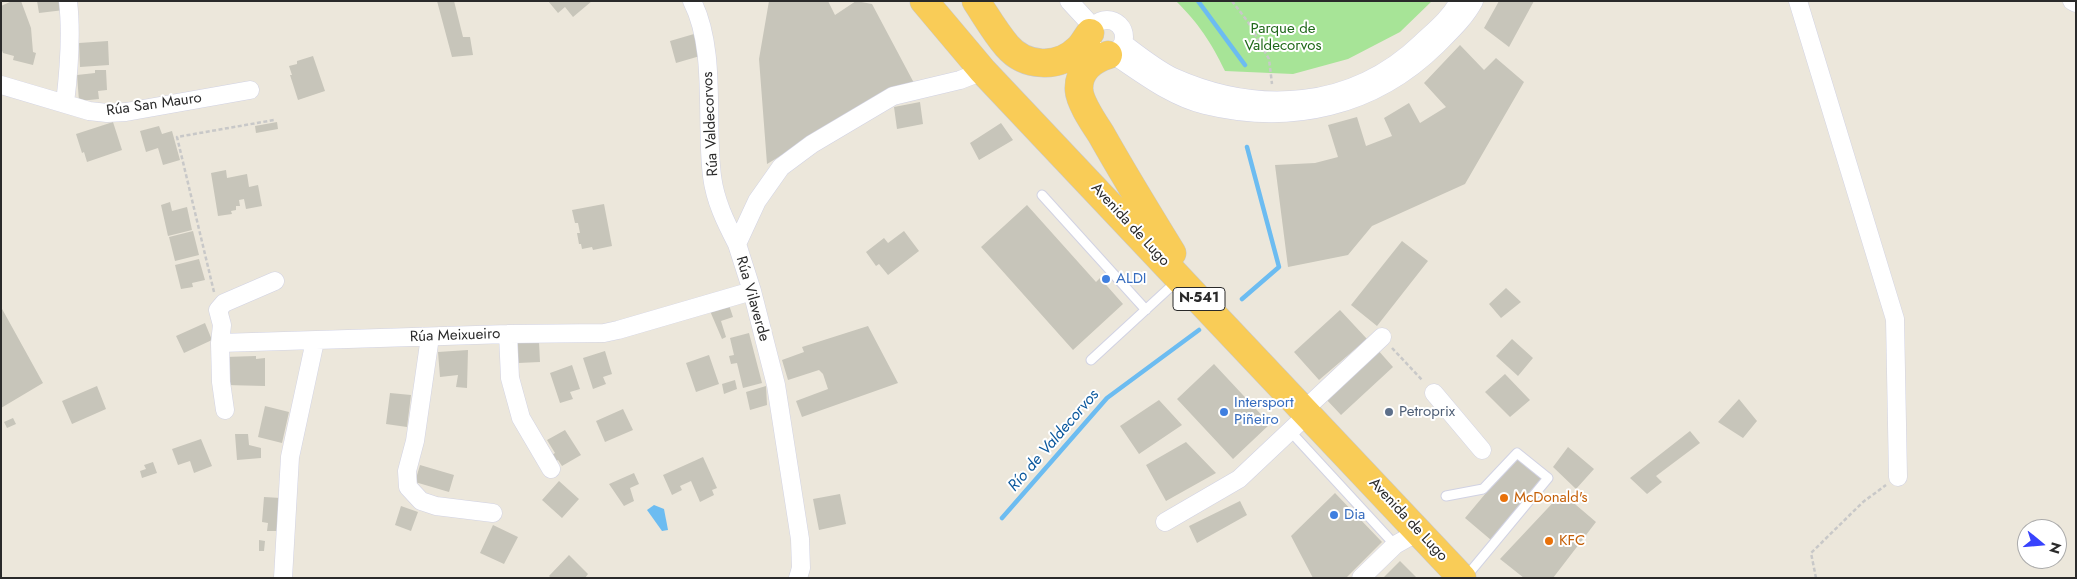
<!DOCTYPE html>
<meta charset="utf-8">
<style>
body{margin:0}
#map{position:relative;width:2077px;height:579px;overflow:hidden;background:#ece7db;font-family:Jost,sans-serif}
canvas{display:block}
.frame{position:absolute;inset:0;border:2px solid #2a2a2a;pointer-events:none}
.north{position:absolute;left:2017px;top:519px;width:50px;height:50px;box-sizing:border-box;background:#fff;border:1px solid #aaa;border-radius:50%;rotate:107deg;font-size:14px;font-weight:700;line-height:20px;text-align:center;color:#2a2a2a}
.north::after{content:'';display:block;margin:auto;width:18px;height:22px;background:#3843fd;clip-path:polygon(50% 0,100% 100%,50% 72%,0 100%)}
</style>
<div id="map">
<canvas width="2077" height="579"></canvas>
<div class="frame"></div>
<div class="north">N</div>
</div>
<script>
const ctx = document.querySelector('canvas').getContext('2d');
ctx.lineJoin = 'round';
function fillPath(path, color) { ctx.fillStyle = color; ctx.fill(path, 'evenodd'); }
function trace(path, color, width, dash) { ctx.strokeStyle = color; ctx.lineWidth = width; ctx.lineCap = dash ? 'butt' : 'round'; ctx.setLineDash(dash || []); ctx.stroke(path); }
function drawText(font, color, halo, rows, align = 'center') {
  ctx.font = font + ' Jost,sans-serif'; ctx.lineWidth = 4; ctx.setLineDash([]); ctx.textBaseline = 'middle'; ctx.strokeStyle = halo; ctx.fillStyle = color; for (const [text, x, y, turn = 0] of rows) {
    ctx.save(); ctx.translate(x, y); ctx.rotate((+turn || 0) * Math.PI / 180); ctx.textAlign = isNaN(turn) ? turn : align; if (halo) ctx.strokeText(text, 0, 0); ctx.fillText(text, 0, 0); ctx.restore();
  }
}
fillPath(new Path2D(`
 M1176 1H1432L1400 32 1348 59 1293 74 1225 71C1211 42 1199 24 1176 1Z`), '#a7e497');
fillPath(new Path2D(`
 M654 505 664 509 668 530 662 531 647 510Z`), '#6cbcf1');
trace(new Path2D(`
 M1198 1 1245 65
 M1242 299 1279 267 1247 147
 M1002 518 1107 398 1199 330`), '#6cbcf1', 4.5);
fillPath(new Path2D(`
 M12 1H21L31 28 33 52 36 53 33 65 13 60 14 56 3 53 1 48V6Z
 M37 1H63L64 10 39 13Z
 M437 1H454L463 37H470L473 55 452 57Z
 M548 1H592L573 17 565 7 558 13Z
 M769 1H828L835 15 856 1 872 4 914 83 893 89 767 164 759 59Z
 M1499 1H1534L1509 47 1484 28Z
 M694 34 700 56 676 63 670 41Z
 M108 41 109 65 80 67 79 43Z
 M1460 45 1484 70 1496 58 1524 82 1465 184 1372 226 1348 255 1288 267 1275 165 1315 163 1338 157 1328 125 1357 117 1366 146 1392 136 1384 118 1409 103 1420 123 1446 107 1424 83Z
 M313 56 325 91 298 100 290 75H292L289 66 297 64V61Z
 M95 70H106L107 90 98 91 99 99 79 101 77 75 95 73Z
 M920 102 923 124 897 129 894 107Z
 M113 122 122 150 87 162 84 152 82 153 76 134Z
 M277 122 278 129 256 133 255 126Z
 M1001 123 1013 140 979 160 970 143Z
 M159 126 162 134 172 131 180 160 163 165 158 148 146 152 140 131Z
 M226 170 227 178 247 174 249 187 258 185 262 206 246 209 244 199 239 200 240 206H236V210L231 211 232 214 218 216 211 173Z
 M170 202 172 211 187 207 192 230 168 236 161 205Z
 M604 204 612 246 593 250 592 247 582 249 581 244H579L577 233H580L578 223H575L572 210Z
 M1027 205 1096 282 1100 278 1123 304 1073 350 981 247Z
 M193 231 199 255 175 261 169 237Z
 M904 231 919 251 888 275 879 264 876 266 866 252 884 238 888 243Z
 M1402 241 1428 261 1377 326 1351 305Z
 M199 259 205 280 192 283 193 287 181 289 175 265Z
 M1506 288 1521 302 1501 318 1489 304Z
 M729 305 733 317 721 321 726 337 722 339 710 311Z
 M1 307 43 383 1 408Z
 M1340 310 1367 339 1319 380 1294 352Z
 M205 323 212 340 184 353 176 336Z
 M868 326 898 383 802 417 796 401 828 389 823 374 819 370 788 380 782 360 804 352 802 347Z
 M749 333 762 383 743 388 737 363 731 364 729 356 734 355 730 338Z
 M1512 339 1533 358 1518 376 1496 356Z
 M539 342 540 362 518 363V343Z
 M1377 349 1393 367 1341 415 1325 398Z
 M468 350 467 388 456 387 458 375 440 377 438 352Z
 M605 351 612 374 603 377 606 384 593 389 583 358Z
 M709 355 719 384 696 392 686 363Z
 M256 356V359L265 358V386L226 385 225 357Z
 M1214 364 1270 424 1233 459 1177 399Z
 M572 365 580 389 570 392 573 399 560 403 550 373Z
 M1505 374 1530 400 1510 417 1485 392Z
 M735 380 737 389 724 394 722 384Z
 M97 386 106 409 72 424 62 401Z
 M766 386 767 405 750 410 746 392Z
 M390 393 411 395 407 427 386 424Z
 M1739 399 1757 421 1743 438 1718 422Z
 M1159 400 1182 425 1139 454 1120 426Z
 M265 406 289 412 282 443 258 437Z
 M623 409 633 430 605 442 596 421Z
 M13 418 16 424 7 428 4 422Z
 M565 430 581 455 562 466 558 460 555 462 550 456 555 453 547 440Z
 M1690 431 1700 443 1656 476 1662 482 1647 494 1630 478Z
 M235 434H248L249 445 261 448V458L237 460Z
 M201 439 212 466 194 473 190 461 178 465 172 449Z
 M1186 442 1216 473 1166 501 1146 465Z
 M1568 447 1594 469 1576 489 1553 467Z
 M1517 456 1543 478 1491 540 1465 518Z
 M703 457 717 488 712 490 714 495 700 502 691 481 680 486 682 490 672 495 663 475Z
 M153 462 157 473 142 478 140 471 146 469 144 465Z
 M420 465 454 475 449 492 415 482Z
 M634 473 639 484 630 488 634 501 624 506 609 484Z
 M559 481 579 499 562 518 542 500Z
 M1335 493 1382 542 1346 578H1313L1291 536Z
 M1562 493 1596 522 1553 578H1524L1500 559Z
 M840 494 846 524 819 530 813 499Z
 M264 497 281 498 279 531H267L268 523 262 522Z
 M1240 501 1247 515 1197 543 1189 526Z
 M401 506 418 512 411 531 395 525Z
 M493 525 518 537 504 564 480 553Z
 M259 540 265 541 264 551H259Z
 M569 555 588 574 585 578H551L549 576Z
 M1400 561 1417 578H1383Z`), '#c7c5ba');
const service = new Path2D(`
 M1042 195 1146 310
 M1091 360 1178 280
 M1290 431 1395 545
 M1446 496 1483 489 1517 453 1548 478 1465 578`);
const minor = new Path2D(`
 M692 1C717 50 705 121 712 176 715 201 726 223 737 244
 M1069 1 1093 27
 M1798 1 1895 319 1898 477
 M2072 1 2076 3
 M1090 37a17 17 0 1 1 34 0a17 17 0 1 1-34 0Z
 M1123 43C1139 55 1155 68 1173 77 1258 115 1352 109 1421 43 1435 30 1450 18 1459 1
 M1112 54C1141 73 1171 97 1205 105 1291 126 1374 107 1437 45 1451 31 1465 18 1474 1
 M1 85 89 111 107 113 126 112 250 90
 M65 103C69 70 72 35 68 1
 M508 334 510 378 521 418 551 469
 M430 337 415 441 407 471 408 487 421 501 436 506 493 513
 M220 343 222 325 218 310 224 303 275 281
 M1434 393 1482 450
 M225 410 221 382 220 343 508 334 604 333 618 330 752 291
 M1304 410 1382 337
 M1165 522 1239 479 1308 414
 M283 578 290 457 315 341
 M798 578 801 568 800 539 776 385 752 291 737 244 757 201 781 167 812 144 893 96 960 80 983 71
 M1361 578 1395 545 1418 532`);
const trunk = new Path2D(`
 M924 1 983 71 1462 578
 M976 1C986 16 995 32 1007 46 1025 67 1058 69 1078 49 1083 45 1086 38 1090 33
 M1108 55C1092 60 1078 71 1079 90 1080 103 1094 123 1101 134 1124 175 1148 214 1172 253`);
trace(service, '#d1d2e3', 11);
trace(minor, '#d1d2e3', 19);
trace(trunk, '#c8c8c8', 29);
trace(new Path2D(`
 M1232 1 1248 22 1269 59 1272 84
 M214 292 177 137 274 120
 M1392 348 1423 381
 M1816 578 1811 553 1863 502 1886 485`), '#c8c8c8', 2.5, [4, 2.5]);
trace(service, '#fff', 9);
trace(minor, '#fff', 18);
trace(trunk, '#f9cc57', 28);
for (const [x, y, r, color] of [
 [1106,279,5,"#3f7fe0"],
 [1224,412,5,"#3f7fe0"],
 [1389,412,5,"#5c6f8a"],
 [1504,498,5,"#e8710a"],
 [1334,515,5,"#3f7fe0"],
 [1549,541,5,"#e8710a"]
]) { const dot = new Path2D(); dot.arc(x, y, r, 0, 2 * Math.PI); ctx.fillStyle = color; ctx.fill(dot); trace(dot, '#fff', 2); }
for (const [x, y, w] of [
 [1199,299,52]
]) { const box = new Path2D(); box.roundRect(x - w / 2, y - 11.5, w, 23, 4); ctx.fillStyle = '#fff'; ctx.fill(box); trace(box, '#2a2a2a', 1); }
drawText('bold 14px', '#2a2a2a', null, [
 ["N-541",1199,299]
]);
drawText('15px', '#1f6819', '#fff', [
 ["Parque de",1283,29],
 ["Valdecorvos",1283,46]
]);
drawText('15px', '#2a2a2a', '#fff', [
 ["Rúa San Mauro",154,105,-8],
 ["Rúa Valdecorvos",711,124,-93],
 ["Avenida de Lugo",1130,225,47],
 ["Rúa Vilaverde",752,299,74],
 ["Rúa Meixueiro",455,336,-2],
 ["Avenida de Lugo",1408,520,47]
]);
drawText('15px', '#366cbe', '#fff', [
 ["ALDI",1116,279],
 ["Intersport",1234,403],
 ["Piñeiro",1234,420],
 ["Dia",1344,515]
], 'left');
drawText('15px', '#4e5e75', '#fff', [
 ["Petroprix",1399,412]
], 'left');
drawText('15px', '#c56008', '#fff', [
 ["McDonald's",1514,498],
 ["KFC",1559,541]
], 'left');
drawText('italic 16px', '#0b589d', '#fff', [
 ["Río de Valdecorvos",1054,441,-49]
]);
</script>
